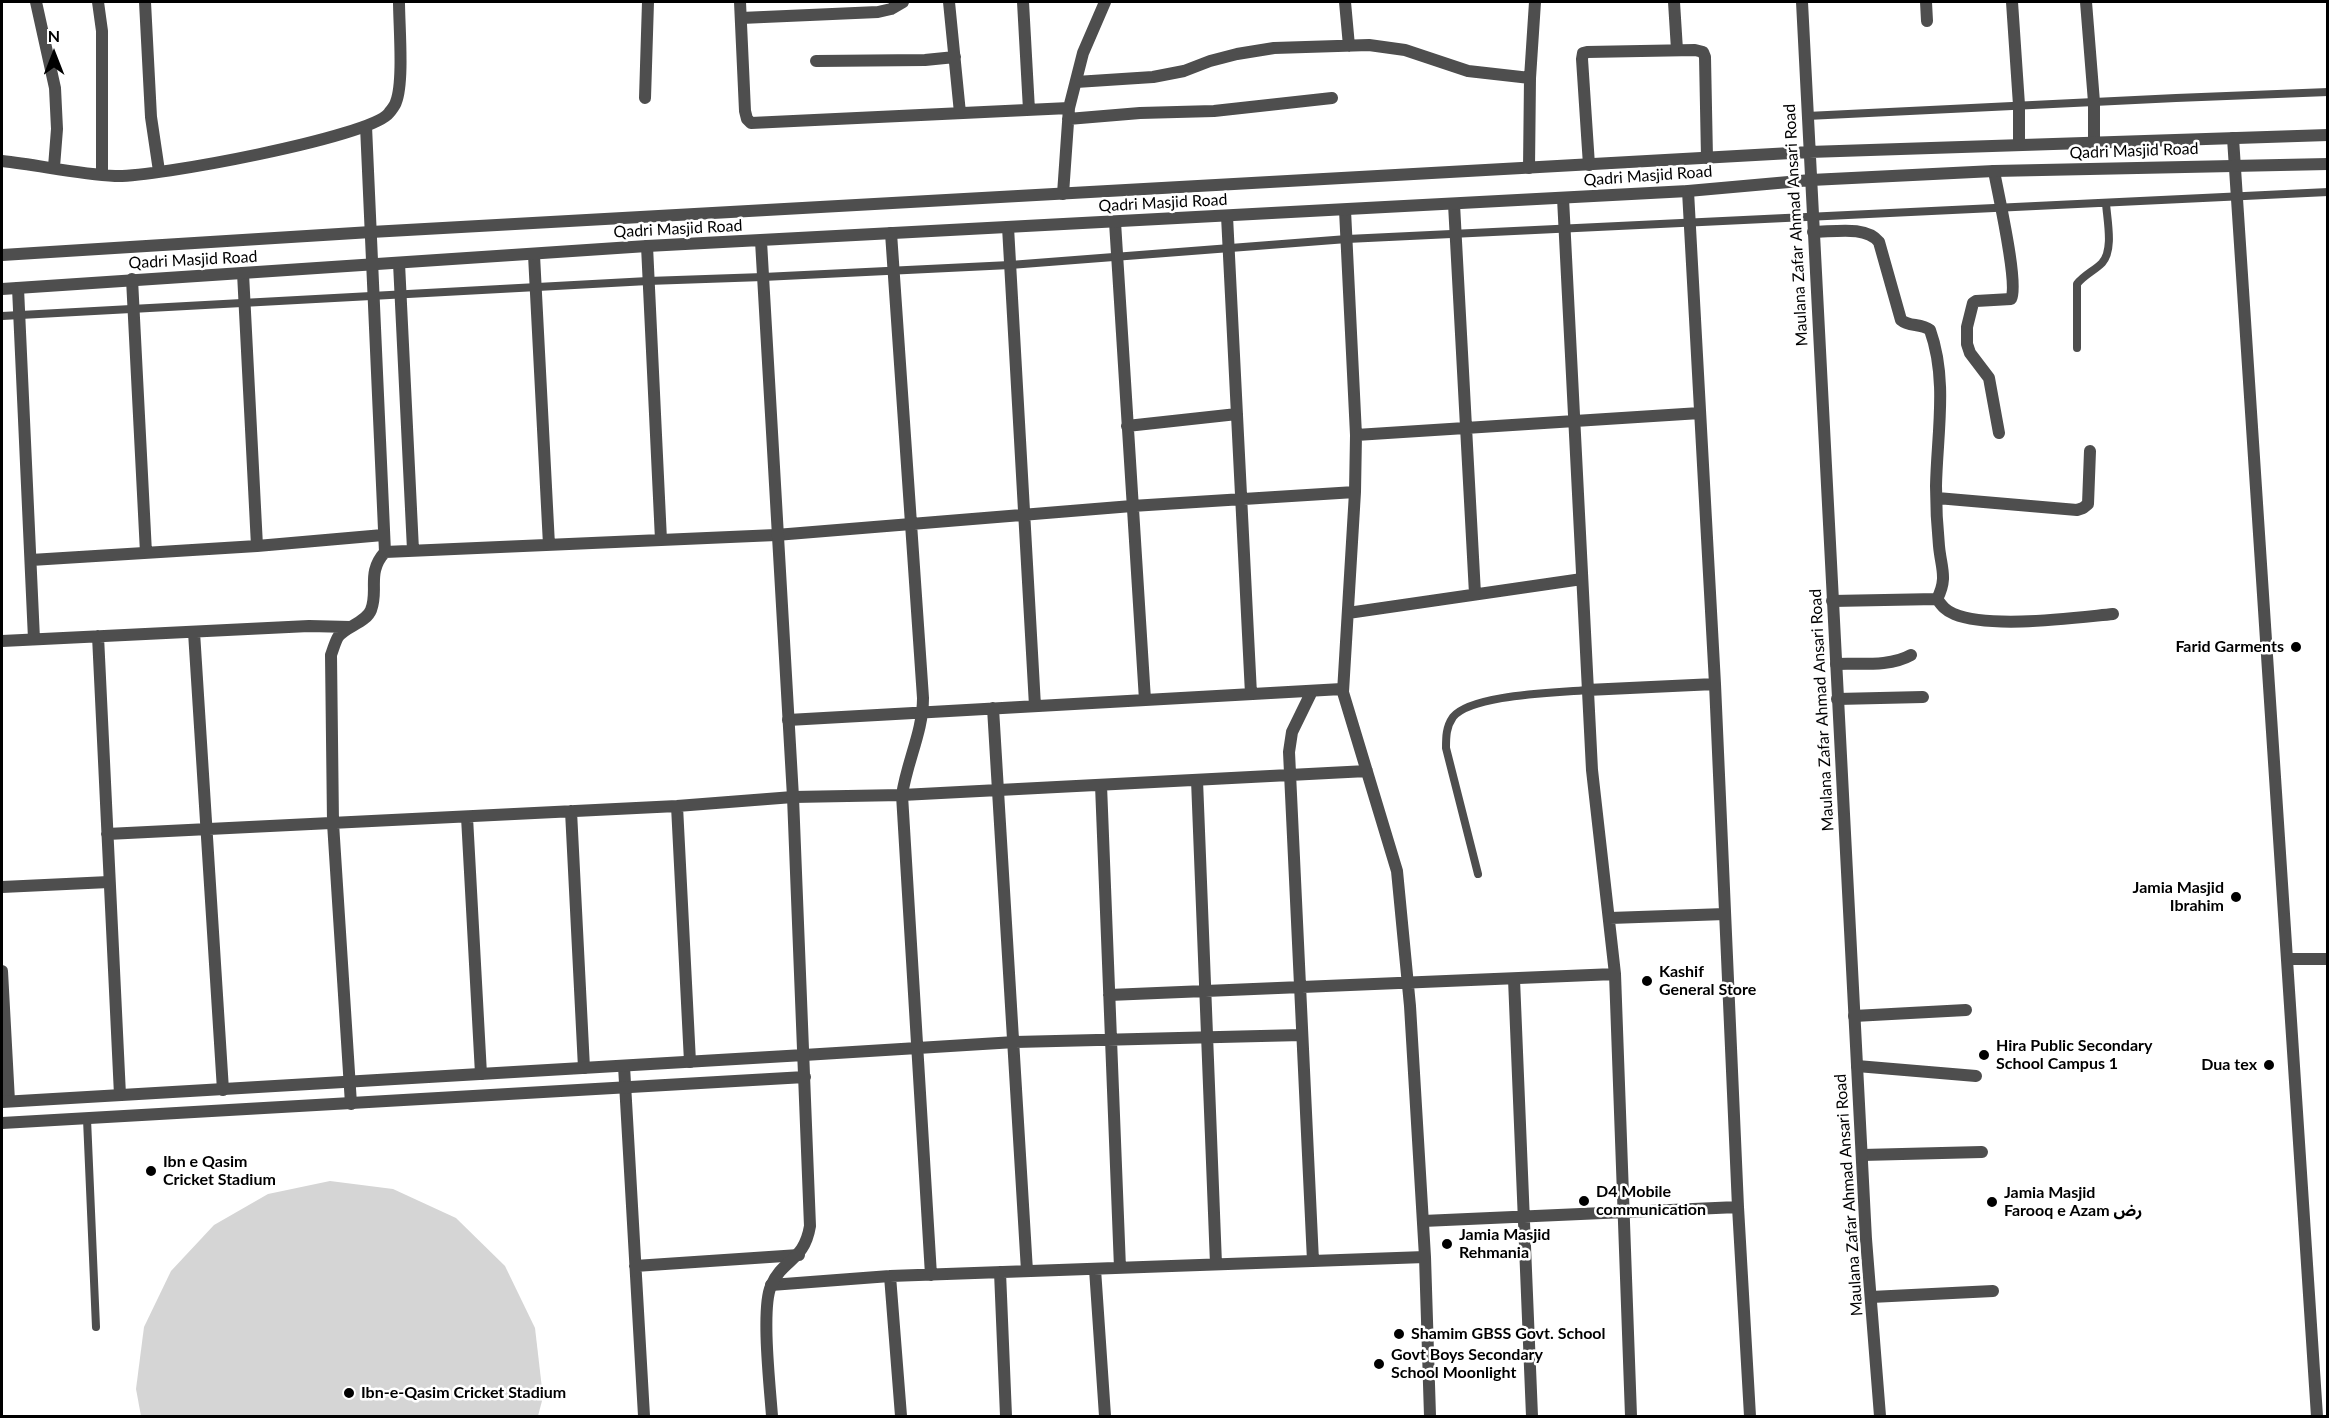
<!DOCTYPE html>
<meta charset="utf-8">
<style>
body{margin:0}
#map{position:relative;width:2329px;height:1418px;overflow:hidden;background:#fff;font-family:Lato,sans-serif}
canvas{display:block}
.frame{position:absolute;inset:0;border:3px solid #000;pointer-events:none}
.north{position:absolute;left:24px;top:24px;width:60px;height:60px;-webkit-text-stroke:4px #fff;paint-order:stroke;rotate:0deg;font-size:16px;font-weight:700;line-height:24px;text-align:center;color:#000}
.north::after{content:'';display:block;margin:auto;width:21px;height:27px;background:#000;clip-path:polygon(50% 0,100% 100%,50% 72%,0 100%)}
</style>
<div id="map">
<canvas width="2329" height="1418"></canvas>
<div class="frame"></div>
<div class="north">N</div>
</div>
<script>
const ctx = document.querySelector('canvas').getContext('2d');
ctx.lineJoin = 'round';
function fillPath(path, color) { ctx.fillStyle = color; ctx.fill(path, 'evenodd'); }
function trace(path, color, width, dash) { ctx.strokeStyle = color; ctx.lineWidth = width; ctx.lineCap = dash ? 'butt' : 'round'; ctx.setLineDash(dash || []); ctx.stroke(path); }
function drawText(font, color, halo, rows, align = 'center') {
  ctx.font = font + ' Lato,"Noto Sans Arabic",sans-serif'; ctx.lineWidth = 5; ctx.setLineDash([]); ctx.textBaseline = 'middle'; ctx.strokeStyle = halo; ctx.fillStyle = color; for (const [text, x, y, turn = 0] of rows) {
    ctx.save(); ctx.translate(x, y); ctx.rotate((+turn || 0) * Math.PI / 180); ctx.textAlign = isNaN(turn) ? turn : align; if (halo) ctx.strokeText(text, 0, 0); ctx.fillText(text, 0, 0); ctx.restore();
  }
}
fillPath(new Path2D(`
 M330 1181 393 1189 456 1218 505 1266 535 1328 543 1397 538 1416H141L136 1389 144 1327 171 1271 214 1225 268 1194Z`), '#d5d5d5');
trace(new Path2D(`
 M1807 116 2176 98 2328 92
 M2 316 648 281 763 277 1010 265 1347 239 2328 192
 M2077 348V284C2084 275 2094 271 2102 263 2114 250 2107 220 2106 203
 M1478 874 1446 748C1446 737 1446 727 1453 717 1472 694 1558 693 1587 690
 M87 1119 96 1327`), '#4e4e4e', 8);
trace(new Path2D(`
 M36 2 55 88 57 129 54 167
 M98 2 102 31V174
 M145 2 151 117 159 171
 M740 2 745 111 747 119 751 123 1069 108
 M949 2 960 113
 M1023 2 1029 110
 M1345 2 1349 46
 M1674 2 1677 50
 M1926 2 1927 21
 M2012 2 2019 105V145
 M2086 2 2094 102V142
 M741 18 878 12 891 9 903 2
 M816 61 925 60 955 57
 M1076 82 1153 77 1184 71 1210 61 1237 54 1274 48 1369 45 1405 50 1468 71 1530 78
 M645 98 648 2
 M1068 119 1140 113 1214 111 1332 98
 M366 126 385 552
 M2233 138 2317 1416
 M2 161C39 165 77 174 115 176 151 178 371 137 389 113 391 110 395 106 396 102 404 82 399 25 399 2
 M1589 165 1582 59 1583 53 1587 52 1695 50 1703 52 1705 57 1707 158
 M1529 168 1530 78 1535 2
 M1994 171C1998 194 2019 284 2011 299L1976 301 1973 303 1967 327V344L1970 353 1989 378 1999 433
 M1688 191 1715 684 1738 1207 1750 1416
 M1063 194 1069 108 1083 53 1105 2
 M1563 198 1592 770 1615 974 1631 1416
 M1454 204 1475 594
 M1227 216 1251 694
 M1115 222 1145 700
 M1008 227 1035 706
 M1813 232C1833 232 1866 225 1879 242L1901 320C1909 327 1921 323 1930 330 1948 380 1937 434 1936 486 1936 505 1937 526 1939 546 1941 568 1948 578 1937 599L1832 601
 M891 233 923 698C923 732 907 761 902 795L931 1275
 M647 246 661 540
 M534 255 549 545
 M399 263 413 550
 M243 273 257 546
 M132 279 146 553
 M18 288 34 639
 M1127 426 1237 414
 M1356 435 1700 413
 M1937 498 2077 510 2083 508 2088 504 2090 451
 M31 560 257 546 383 535
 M1937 599C1942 606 1946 611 1954 614 1991 629 2072 618 2113 614
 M1348 613 1582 579
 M194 632 223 1090
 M98 636 120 1095
 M2 641 309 626 350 627
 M1836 664C1859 663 1890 667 1911 655
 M1587 690 1715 684
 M1312 691 1292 732 1289 752 1313 1261
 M1343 692 1355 492 1356 435 1345 210
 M1837 699 1923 697
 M993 708 1027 1271
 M788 720 1342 689 1397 871 1410 1006 1425 1257 1430 1416
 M1197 780 1216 1264
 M1101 785 1120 1268
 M677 806 690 1062
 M571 811 584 1068
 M467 817 481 1074
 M107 834 677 806 793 797 902 795 1367 771
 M2 887 109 882
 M1610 918 1725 914
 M2288 959H2328
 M2 971 9 1101
 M1514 979 1532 1416
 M1109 995 1615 974
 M1854 1016 1966 1010
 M804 1055 1015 1042 1302 1035
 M624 1066 644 1416
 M1857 1066 1976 1076
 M351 1104 333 823 331 655C333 650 335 642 338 637 346 626 366 623 371 610 379 590 366 573 385 552L776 535 1132 506 1355 492
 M1862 1155 1982 1152
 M1423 1221 1738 1207
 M635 1266 799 1255
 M1095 1269 1105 1416
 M1000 1272 1006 1416
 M890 1276 901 1416
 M771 1285 890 1276 1425 1257
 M1871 1297 1993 1291`), '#4e4e4e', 12);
trace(new Path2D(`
 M1802 2 1866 1239 1880 1416
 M761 241 793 797 810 1226C804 1262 783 1258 771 1286 761 1308 770 1388 772 1416
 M2 255 371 232 1809 152 2328 135
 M2 289 647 246 1688 191 1811 180 1994 171 2328 164
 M2 1102 804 1055
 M2 1123 805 1077`), '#4e4e4e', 12);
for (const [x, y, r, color] of [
 [2296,647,6,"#000"],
 [2236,897,6,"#000"],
 [1647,981,6,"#000"],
 [1984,1055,6,"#000"],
 [2269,1065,6,"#000"],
 [151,1171,6,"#000"],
 [1584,1201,6,"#000"],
 [1992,1202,6,"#000"],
 [1447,1244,6,"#000"],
 [1399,1334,6,"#000"],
 [1379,1364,6,"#000"],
 [349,1393,6,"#000"]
]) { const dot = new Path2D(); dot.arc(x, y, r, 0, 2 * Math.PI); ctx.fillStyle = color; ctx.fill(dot); trace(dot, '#fff', 2); }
drawText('16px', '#000', '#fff', [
 ["Qadri Masjid Road",2134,151,-2],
 ["Qadri Masjid Road",1648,176,-4],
 ["Qadri Masjid Road",1163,203,-3],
 ["Maulana Zafar Ahmad Ansari Road",1796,225,-93],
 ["Qadri Masjid Road",678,229,-3],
 ["Qadri Masjid Road",193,260,-3],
 ["Maulana Zafar Ahmad Ansari Road",1822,710,-93],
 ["Maulana Zafar Ahmad Ansari Road",1849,1195,-94]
]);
drawText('bold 16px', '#000', '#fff', [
 ["Farid Garments",2284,647,"right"],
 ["Jamia Masjid",2224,888,"right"],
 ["Ibrahim",2224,906,"right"],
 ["Kashif",1659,972],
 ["General Store",1659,990],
 ["Hira Public Secondary",1996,1046],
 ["School Campus 1",1996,1064],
 ["Dua tex",2257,1065,"right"],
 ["Ibn e Qasim",163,1162],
 ["Cricket Stadium",163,1180],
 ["D4 Mobile",1596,1192],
 ["communication",1596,1210],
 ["Jamia Masjid",2004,1193],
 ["Farooq e Azam رض",2004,1211],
 ["Jamia Masjid",1459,1235],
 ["Rehmania",1459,1253],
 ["Shamim GBSS Govt. School",1411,1334],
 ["Govt Boys Secondary",1391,1355],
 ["School Moonlight",1391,1373],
 ["Ibn-e-Qasim Cricket Stadium",361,1393]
], 'left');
</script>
